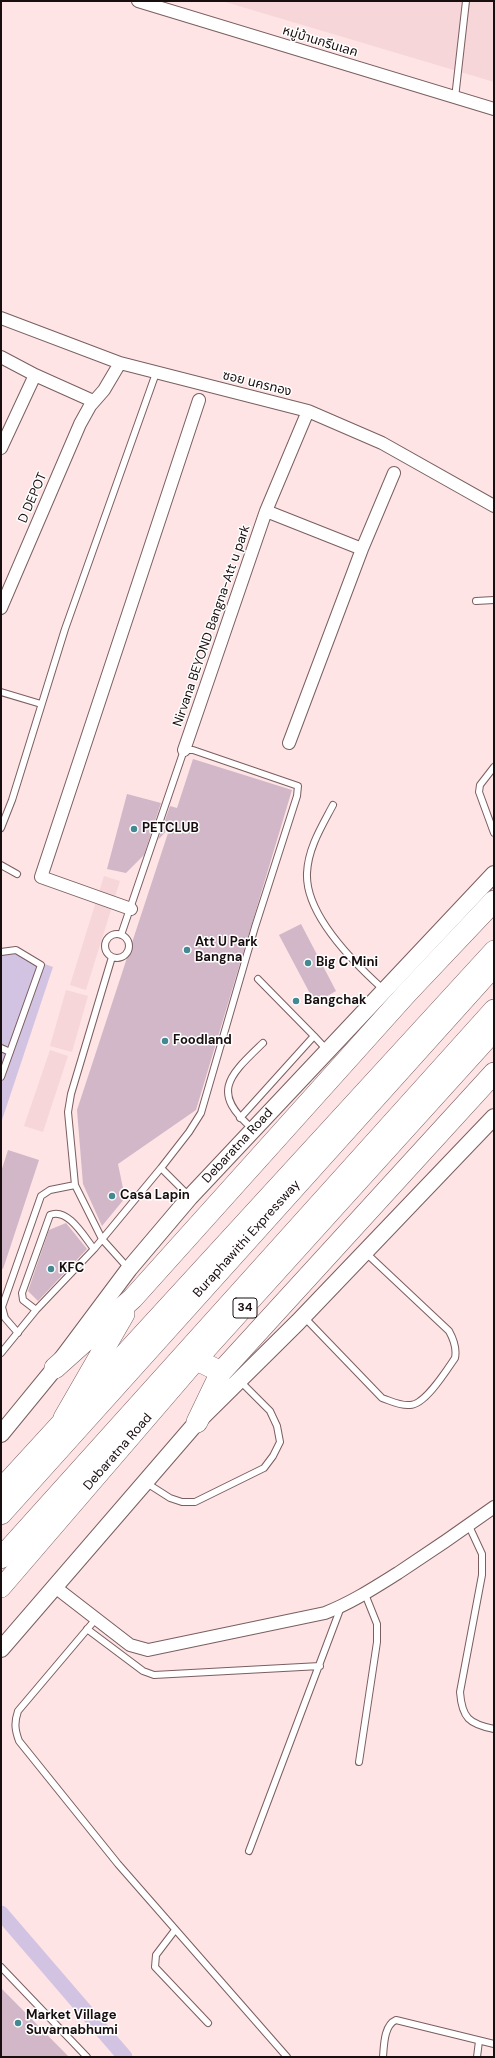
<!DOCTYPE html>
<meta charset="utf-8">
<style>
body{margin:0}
#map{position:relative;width:495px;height:2058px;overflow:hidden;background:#fee4e5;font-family:"DM Sans",sans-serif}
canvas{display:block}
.frame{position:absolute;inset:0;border:2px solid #190e0f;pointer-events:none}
</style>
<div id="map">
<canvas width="495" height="2058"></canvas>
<div class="frame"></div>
</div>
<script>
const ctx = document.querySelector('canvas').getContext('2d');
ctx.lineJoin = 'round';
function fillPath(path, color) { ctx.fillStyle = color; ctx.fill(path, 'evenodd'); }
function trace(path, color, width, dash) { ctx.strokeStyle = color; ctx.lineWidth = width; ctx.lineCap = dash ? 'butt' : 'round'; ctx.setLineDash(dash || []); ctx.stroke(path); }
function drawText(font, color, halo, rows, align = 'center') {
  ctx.font = font + ' "DM Sans","Noto Sans Thai",sans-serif'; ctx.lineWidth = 3; ctx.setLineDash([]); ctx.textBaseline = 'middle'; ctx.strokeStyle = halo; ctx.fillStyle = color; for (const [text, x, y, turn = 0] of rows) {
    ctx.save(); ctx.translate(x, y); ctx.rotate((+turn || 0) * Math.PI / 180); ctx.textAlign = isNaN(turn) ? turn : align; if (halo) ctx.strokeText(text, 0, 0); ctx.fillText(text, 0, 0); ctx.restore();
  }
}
fillPath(new Path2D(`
 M222 1H494V82Z
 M104 876 120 881 86 990 70 985Z
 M66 990 88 996 72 1052 50 1046Z
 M50 1050 68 1056 43 1132 24 1126Z`), '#f6d6d8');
fillPath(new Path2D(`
 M1 948 53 967 1 1123Z`), '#d3c3e3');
trace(new Path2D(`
 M1 1913 125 2057`), '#d3c3e3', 15);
fillPath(new Path2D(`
 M193 759 292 790 196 1110 118 1164 125 1198 102 1226 83 1184 77 1110 170 827 158 840 170 806 177 808Z
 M127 794 161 803 144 855 126 873 107 869Z
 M301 924 336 991 315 1003 279 935Z
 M8 1150 39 1160 3 1269 1 1268V1172Z
 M66 1223 87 1249 38 1301 28 1291 49 1230Z
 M1 1988 69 2057H1Z`), '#d1b7c7');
const service = new Path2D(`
 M455 98 466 1
 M476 601 494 600
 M1 692 41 704
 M494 767 480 785 479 792 494 833
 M333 805C322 826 308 848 307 873 305 915 355 964 384 990
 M1 828 12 800 65 629 156 373
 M1 865 17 874
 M105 946a12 12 0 1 1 24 0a12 12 0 1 1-24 0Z
 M1 952 16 950 41 965 1 1077
 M112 957 71 1094 68 1112 75 1185 102 1239 128 1268
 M258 979 314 1036
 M1 1048 10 1052
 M240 1118 314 1036 327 1050
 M253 1129C209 1092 230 1075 263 1043
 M161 1168 189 1196
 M36 1310 23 1300 22 1293 50 1215C68 1207 85 1238 94 1249
 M304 1317 382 1398C391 1401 400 1406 410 1405 425 1405 446 1371 455 1358 457 1348 454 1340 449 1331L366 1253
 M18 1333 5 1318 2 1307 41 1196 50 1190 75 1185
 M1 1353 36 1310 94 1249 161 1168 189 1132 201 1113 255 927 297 796 298 786 193 750H184L121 935
 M145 1482 170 1498 182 1502H195L264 1468 273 1456 280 1442 277 1426 270 1411 240 1381
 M469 1526 482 1554V1575L460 1692C462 1718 469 1724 494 1729
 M95 1620 18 1711C14 1723 15 1730 19 1741L118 1864 287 2057
 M87 1629 143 1671 154 1675 320 1666
 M359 1762 377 1642V1624L365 1594
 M249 1851 341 1607
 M175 1930 156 1955 155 1967 208 2023
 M1 1967 87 2057
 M383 2057C384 2045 384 2025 396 2020L494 2044
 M477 2057 479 2041`);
const minor = new Path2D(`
 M138 1 494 109
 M1 318 120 363 308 411 382 443 494 506
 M1 357 35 375
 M1 448 35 375 93 401
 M266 511 308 411
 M1 608 80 424 90 406 104 390 120 363
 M289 743 362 549 394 473
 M184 750 266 511 362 549
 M131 909 41 877 199 400
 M55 1587 130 1645 148 1650 325 1613C351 1603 374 1588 398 1573 430 1552 462 1530 494 1507`);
const secondary = new Path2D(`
 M1 1434 55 1368 129 1269 190 1197 494 874
 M1 1649 197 1422 298 1322 494 1117`);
const trunk = new Path2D(`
 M1 1488 494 950
 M1 1588 197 1360 494 1032`);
const motorway = new Path2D(`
 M197 1360 221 1372
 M55 1368 133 1298 407 993 494 901
 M64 1418 124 1314
 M197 1422 221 1372 494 1073
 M1 1514 494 966
 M1 1558 494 1010`);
trace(service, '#7a5e60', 8);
trace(minor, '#7a5e60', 14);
trace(secondary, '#7a5e60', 18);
trace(trunk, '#7a5e60', 20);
trace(motorway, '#7a5e60', 22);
trace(service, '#fff', 6);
trace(minor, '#fff', 12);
trace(secondary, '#fff', 16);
trace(trunk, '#fff', 19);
trace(motorway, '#fff', 21);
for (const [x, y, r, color] of [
 [134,829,4,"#428992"],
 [187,950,4,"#428992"],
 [308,963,4,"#428992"],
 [296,1001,4,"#428992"],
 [165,1041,4,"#428992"],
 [112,1196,4,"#428992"],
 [51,1269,4,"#428992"],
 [18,2023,4,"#428992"]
]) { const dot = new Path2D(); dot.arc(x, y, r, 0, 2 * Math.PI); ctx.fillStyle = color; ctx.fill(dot); trace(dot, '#fff', 1.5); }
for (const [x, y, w] of [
 [245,1308,24]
]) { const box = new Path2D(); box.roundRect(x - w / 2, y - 10, w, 20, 3); ctx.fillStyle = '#fff'; ctx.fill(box); trace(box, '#190e0f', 1); }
drawText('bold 12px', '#190e0f', null, [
 ["34",245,1308]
]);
drawText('13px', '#190e0f', '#fff', [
 ["หมู่บ้านกรีนเลค",320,42,17],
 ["ซอย นครทอง",257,384,14],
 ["D DEPOT",33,498,-67],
 ["Nirvana BEYOND Bangna-Att u park",212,626,-71],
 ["Debaratna Road",238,1146,-47],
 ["Buraphawithi Expressway",247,1239,-48],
 ["Debaratna Road",118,1452,-49]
]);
drawText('bold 13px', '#190e0f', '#fff', [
 ["PETCLUB",142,829],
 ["Att U Park",195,943],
 ["Bangna",195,958],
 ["Big C Mini",316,963],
 ["Bangchak",304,1001],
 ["Foodland",173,1041],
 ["Casa Lapin",120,1196],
 ["KFC",59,1269],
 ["Market Village",26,2016],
 ["Suvarnabhumi",26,2031]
], 'left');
</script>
